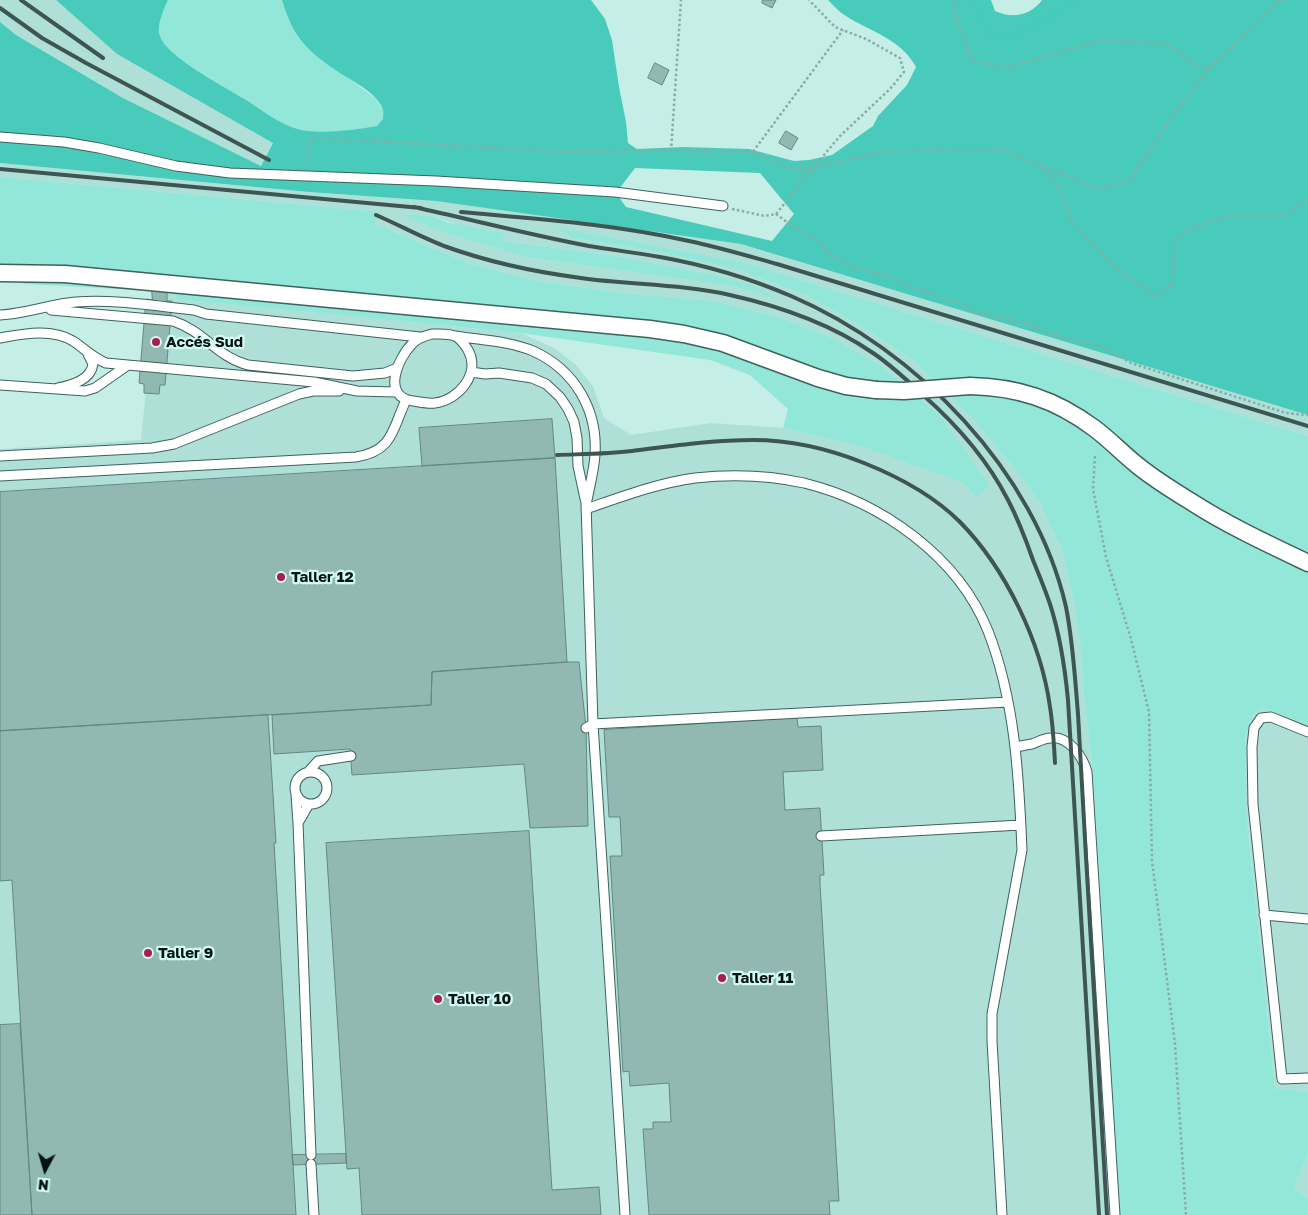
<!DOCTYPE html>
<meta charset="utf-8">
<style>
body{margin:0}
#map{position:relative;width:1308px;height:1215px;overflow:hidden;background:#c4eee6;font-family:"Golos Text",sans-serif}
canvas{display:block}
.north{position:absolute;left:20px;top:1145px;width:50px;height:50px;-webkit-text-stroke:4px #d2fbf3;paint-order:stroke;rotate:186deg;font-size:14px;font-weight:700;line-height:20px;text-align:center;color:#051311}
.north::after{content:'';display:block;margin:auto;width:18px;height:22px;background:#051311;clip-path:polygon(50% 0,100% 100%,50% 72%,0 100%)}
</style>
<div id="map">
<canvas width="1308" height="1215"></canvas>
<div class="north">N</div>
</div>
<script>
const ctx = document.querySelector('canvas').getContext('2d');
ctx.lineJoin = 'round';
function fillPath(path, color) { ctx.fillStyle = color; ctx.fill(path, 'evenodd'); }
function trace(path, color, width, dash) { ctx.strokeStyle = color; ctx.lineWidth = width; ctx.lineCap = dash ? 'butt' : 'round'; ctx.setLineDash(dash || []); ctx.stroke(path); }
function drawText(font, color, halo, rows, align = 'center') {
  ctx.font = font + ' "Golos Text",sans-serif'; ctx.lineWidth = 4.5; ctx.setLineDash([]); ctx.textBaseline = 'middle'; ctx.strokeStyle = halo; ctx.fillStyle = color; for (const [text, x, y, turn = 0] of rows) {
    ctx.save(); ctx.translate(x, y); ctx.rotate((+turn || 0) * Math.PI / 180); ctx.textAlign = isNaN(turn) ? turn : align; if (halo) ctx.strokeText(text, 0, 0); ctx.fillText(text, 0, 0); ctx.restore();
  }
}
fillPath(new Path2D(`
 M0 0H56L117 54 273 142 261 166 123 98 16 35 0 22Z
 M0 163 309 192 436 201 741 244 1308 415V436L746 263 557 228 571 238 644 249 737 269 810 297 867 330 914 361 972 418 1014 467 1041 505 1061 548 1074 601 1081 650 1084 697 1093 772 1120 1215H0V449L141 440 156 291 175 293 176 299 521 333 554 348 575 364 593 386 604 418 631 435 711 423 783 428 859 446 965 484 975 498 941 417 882 366 830 337 773 315 713 301 616 292 535 281 468 263 375 224 380 212 0 177ZM403 214 433 216 504 241 622 257 703 273 781 300 732 286 525 257 445 233Z
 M1264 708 1308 725V1091L1275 1089 1246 813 1244 778 1245 737 1253 714Z
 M1308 1153V1198L1294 1188Z`), '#afe0d8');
fillPath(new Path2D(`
 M168 0H282L288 18 298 37 320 59 349 78 375 98 383 109V119L377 126C356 130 321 134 301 130 279 125 260 108 241 97 223 86 166 56 160 36 156 26 164 9 168 0Z
 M0 177 380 212 375 224 468 263 535 281 616 292 713 301 773 315 830 337 882 366 941 417 990 486 975 498 965 484 859 446 783 428 788 409 750 375 710 360 521 333 175 299V293L156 291 25 284 0 275Z
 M401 214 433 216 446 222 503 233 504 241 622 257 703 273 750 284 784 301 732 286 525 257 445 233Z
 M555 227 746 263 1308 436V725L1264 708 1253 714 1245 737 1246 813 1275 1089 1308 1091V1153L1294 1188 1308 1198V1215H1120L1093 772 1084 697 1081 650 1074 601 1061 548 1041 505 1014 467 972 418 914 361 867 330 810 297 737 269 644 249 571 238Z`), '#92e7d9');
fillPath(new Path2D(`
 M56 0H168C164 9 156 26 160 36 166 56 223 86 241 97 260 108 279 125 301 130 321 134 356 130 377 126L383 119C383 115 384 111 382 107 374 91 352 81 337 71 325 63 314 55 304 44 293 32 287 16 282 0H591L605 19 612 40 619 87 626 122 628 143 637 149 683 147 749 149 794 161 809 160 832 155 873 126 878 116 907 85 916 67C901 39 871 32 846 16 839 12 834 6 828 0H991L995 11C1012 19 1030 16 1042 0H1308V415L741 244 436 201 309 192 0 163V22L16 35 123 98 261 166 273 143 117 54ZM635 168 760 173 794 214 772 241 626 207 616 193Z`), '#48cbba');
trace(new Path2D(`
 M974 0 977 12 991 35H1009L1032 27 1077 0`), '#46cab9', 4.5);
const building = new Path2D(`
 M763 0H776L772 8 762 3Z
 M655 63 669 70 662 85 648 78Z
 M786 131 798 138 791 150 779 143Z
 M152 290 167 291V301H172L165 385H160L159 394 144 393V384L139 383 146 299 152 300Z
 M552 419 555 458 422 466 419 428Z
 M555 458 567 662 432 672 431 705 0 731V492Z
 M567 662H579L586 728 588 826 530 828 524 764 352 775 350 749 274 754 272 715 431 705 432 672Z
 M268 715 276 843H274L296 1215H32L12 880 0 881V731Z
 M797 718 798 727 821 726 823 770 783 772 785 810 820 808 824 875H820V884L839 1201H829L830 1215H649L643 1129H653V1122H671L669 1083 630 1086 629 1071 623 1072 610 856H622L620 817H609L604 730Z
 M529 831 552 1190 599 1187 601 1215H362L359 1168 347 1169 326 843Z
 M20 1024 32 1215H0V1025Z
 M346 1154V1163L293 1165 292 1155Z`);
fillPath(building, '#91b9b2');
trace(building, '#628881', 1);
const service = new Path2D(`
 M0 137 64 142 99 148 176 166 230 173 436 181 615 192 723 206
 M51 310 173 321C204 331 217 357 248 365L353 376 385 373 397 368
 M0 315C26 314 50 304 76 302 115 299 155 306 194 310L206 314 420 337
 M432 334C439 334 448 333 455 336 461 339 465 345 468 350 481 373 459 400 435 403 428 404 420 402 413 401 381 397 398 358 412 344 417 338 425 336 432 334Z
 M455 336C480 340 510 341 533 351 575 370 598 410 595 455 594 470 590 485 587 500
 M0 338C23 334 51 328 73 341 85 349 93 358 106 363L314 382 357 391 396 392
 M471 372 485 374 499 373 532 378 546 384 560 397 568 409 574 422 577 438 578 466 586 503 593 724 625 1215
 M0 385 85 391 95 388 128 365
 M58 388C72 385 91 380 93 364L88 354
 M0 456 152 448 174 444 299 394 313 391H339
 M0 476 356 457C393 451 392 430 406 400
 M586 509C621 497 658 483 695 478 731 474 768 475 804 483 881 502 958 556 988 631 1015 700 1019 777 1022 850L992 1014V1041L1002 1215
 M586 728 593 724 1008 702
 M1308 732 1271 717 1261 718 1254 728 1252 747 1253 804 1282 1079 1308 1078
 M1016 747C1021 746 1026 745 1032 744 1038 742 1044 738 1051 738 1069 736 1083 757 1087 772L1115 1215
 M309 771 318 761 351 756
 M295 788a16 16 0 1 1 32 0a16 16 0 1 1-32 0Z
 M296 795 298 823
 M309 804 298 823 311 1155
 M821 836 1021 825
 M1264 915 1308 919
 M311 1164 314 1215`);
const minor = new Path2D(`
 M0 273 65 274 650 329 684 334 723 343 818 378 846 386 876 390
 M970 386C1017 387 1055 399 1094 428 1109 439 1122 453 1137 465 1153 478 1172 490 1190 501 1227 525 1268 544 1308 563`);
trace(service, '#3d625c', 11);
trace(minor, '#3d625c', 19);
trace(new Path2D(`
 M954 0 956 17 972 61 1009 67 1103 40 1167 44 1197 66 1210 68
 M671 151 681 0
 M752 153 787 167 798 170 814 167 840 136 890 89 904 72 900 58 866 39 835 27 809 0
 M308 165V146L310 140 315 138 570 152 656 150 752 153 843 30
 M1039 166 1062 192 1071 221 1118 269 1155 297 1172 284 1175 240 1191 228 1230 215H1286L1308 199
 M732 209 765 216 776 214 814 167 887 151 1002 150 1099 189 1129 181 1179 106 1210 68 1272 7 1280 1 1287 0
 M776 214 784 220 824 245 828 253 843 262 857 269 880 274 948 300 962 303 977 313 989 314 1002 318 1028 323 1036 326 1048 333 1100 346 1123 357 1128 362 1286 413 1308 415
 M1095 456 1093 489 1106 557 1131 639 1149 712 1152 861 1175 1044 1186 1215`), '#8aaca6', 2.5, [2.5, 2.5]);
trace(service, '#fff', 9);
trace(minor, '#fff', 16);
trace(new Path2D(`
 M21 0 103 58
 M0 8 42 38 86 63 269 160
 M0 169 421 208
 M414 207C473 220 531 235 589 246 613 250 637 253 660 257 705 265 749 278 791 296 917 350 1035 471 1066 607 1073 642 1075 678 1078 714 1081 762 1083 809 1086 857 1093 976 1100 1096 1107 1215
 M461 212C537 219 614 224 689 241 718 247 748 256 777 264L1308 426
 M376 215C399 225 421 237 444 246 488 262 535 272 581 278 630 285 681 284 730 295 779 306 831 324 873 353 891 365 907 380 923 395 957 425 987 459 1008 500 1018 519 1026 540 1033 560 1039 575 1045 589 1050 604 1060 635 1065 668 1068 700L1099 1215
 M557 455C582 454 607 454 632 451 672 446 712 440 753 440 791 440 829 449 864 463 899 477 933 495 960 522 1006 569 1041 642 1050 707 1053 725 1054 744 1055 763`), '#3f5552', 4);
const minorBridge = new Path2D(`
 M876 390 904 391 970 386`);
trace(minorBridge, '#3d625c', 19, []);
trace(minorBridge, '#fff', 16);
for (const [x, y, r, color] of [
 [156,342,5,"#ab1c57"],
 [281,577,5,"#ab1c57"],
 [148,953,5,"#ab1c57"],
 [722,978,5,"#ab1c57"],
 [438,999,5,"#ab1c57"]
]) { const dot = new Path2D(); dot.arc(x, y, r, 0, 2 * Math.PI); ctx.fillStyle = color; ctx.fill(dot); trace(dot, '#d2fbf3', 2); }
drawText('bold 15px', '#051311', '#d2fbf3', [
 ["Accés Sud",166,342],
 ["Taller 12",291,577],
 ["Taller 9",158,953],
 ["Taller 11",732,978],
 ["Taller 10",448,999]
], 'left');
</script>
